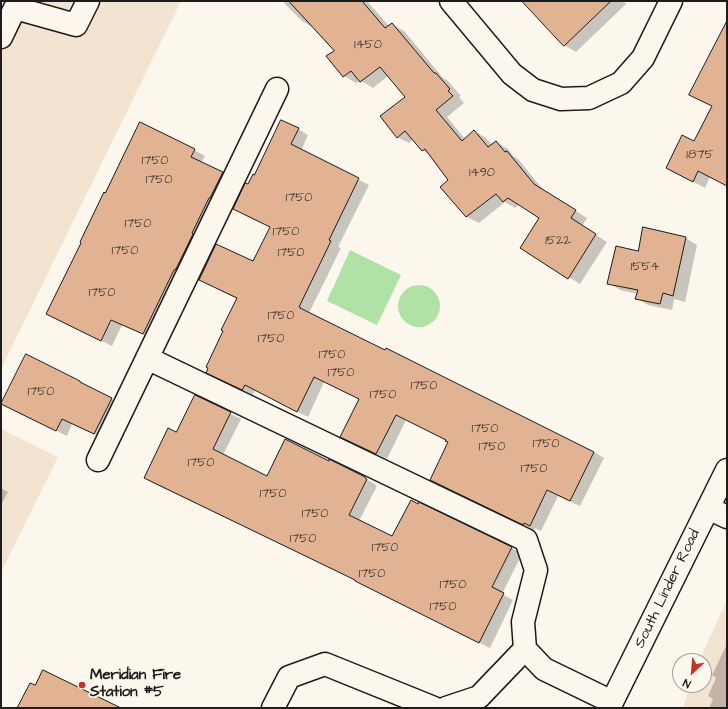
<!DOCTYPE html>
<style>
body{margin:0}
#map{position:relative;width:728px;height:709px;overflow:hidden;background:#fbf7ec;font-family:"Architects Daughter",sans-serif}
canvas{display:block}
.frame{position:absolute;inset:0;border:2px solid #1c1c1c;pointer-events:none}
.north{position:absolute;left:672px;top:653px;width:40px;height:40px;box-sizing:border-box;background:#fbf7ec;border:1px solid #a29f99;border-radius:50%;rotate:206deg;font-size:11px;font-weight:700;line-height:16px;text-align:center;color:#1c1c1c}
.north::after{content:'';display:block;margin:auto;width:14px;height:18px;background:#c8321e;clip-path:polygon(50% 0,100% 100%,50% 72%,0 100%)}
</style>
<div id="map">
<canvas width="728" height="709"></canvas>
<div class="frame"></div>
<div class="north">N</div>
</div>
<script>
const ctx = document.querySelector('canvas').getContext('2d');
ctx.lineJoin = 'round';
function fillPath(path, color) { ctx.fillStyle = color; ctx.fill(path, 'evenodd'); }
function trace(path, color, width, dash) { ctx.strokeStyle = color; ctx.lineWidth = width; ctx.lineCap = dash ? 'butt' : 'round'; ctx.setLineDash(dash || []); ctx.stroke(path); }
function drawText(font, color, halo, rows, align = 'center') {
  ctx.font = font + ' "Architects Daughter",sans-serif'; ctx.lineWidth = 3.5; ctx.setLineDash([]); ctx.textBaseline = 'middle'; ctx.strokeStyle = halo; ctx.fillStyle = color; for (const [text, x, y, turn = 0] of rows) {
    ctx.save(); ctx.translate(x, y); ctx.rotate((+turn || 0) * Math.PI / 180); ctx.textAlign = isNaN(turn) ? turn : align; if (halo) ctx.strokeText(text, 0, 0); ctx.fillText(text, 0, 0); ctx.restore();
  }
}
fillPath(new Path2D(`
 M1 1H181L1 369Z
 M1 429 58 457 1 572Z
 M727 600V708H683L690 685H704V661H699Z`), '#f3e3d1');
fillPath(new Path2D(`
 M350 250 401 275 377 325 327 301Z
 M398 306a21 21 0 1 1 42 0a21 21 0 1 1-42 0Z`), '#afe2a4');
fillPath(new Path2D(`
 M286 1H367L389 26 392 24 404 31 443 78 447 80 461 96 459 97 464 103 447 117 465 139 474 131 486 138 492 145 496 142 508 149 514 157 518 159 545 192 587 218 582 226 607 242 580 284 522 248 541 217 520 204 515 208 505 202 479 223 467 217 441 187 450 180 431 156 423 150 413 139 409 143 397 137 406 97 389 75 373 88 360 80 356 83 344 76 328 57 335 51 314 28 302 21 284 3Z
 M523 1H624L626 4 576 52 564 45Z
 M727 36V185L710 177 705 188 679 174 713 106 702 101Z
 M298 129 308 135 301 151 369 185 338 247 341 248 309 313 594 452 604 458 580 506 558 496 541 531 535 528 534 530 441 485 449 442 406 420 387 459 352 442 360 399 324 382 308 417 255 390 253 395 218 378 224 331 237 299 200 280 254 263 271 228 234 209 255 176Z
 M194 150 205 156 201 163 233 179 153 339 122 325 112 346 58 320Z
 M644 229 686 238 697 245 685 302 674 299 672 310 648 305 637 298 638 294 620 290 609 283 639 253Z
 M80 382 122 405 105 439 72 424 67 436 13 410Z
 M195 396 241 419 223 455 267 477 329 462 330 461 375 484V485L377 486 359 521 393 538 419 504 512 548 522 554 502 594 513 600 490 648 367 587 356 580 155 484 145 478 176 433Z
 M1 488 8 492 1 505Z
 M726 646H727V708H709L713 699 708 696 716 678 712 675Z`), '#0003');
const building = new Path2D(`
 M289 1H362L385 28 392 23 434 73H436L450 89 448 91 453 96 436 110 462 141 474 130 488 147 496 141 505 152 507 151 534 184 576 210 571 218 596 234 568 279 520 248 539 218 508 198 503 202 496 194 466 217 440 187 448 180 425 149 422 151 405 131 397 138 380 116 405 97 380 67 360 82 351 71 343 77 326 56 334 51Z
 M522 1H611L564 46Z
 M727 21V186L698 171 693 182 666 168 682 135 694 141 712 106 689 95Z
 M281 120 299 128 291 144 359 178 329 240 331 241 299 307H300V308L385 350 386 348 594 452 570 501 547 490 530 526 524 523 523 525 430 480 448 442 445 441 446 440 396 415 376 454 340 437 359 399 314 377 297 412 245 385 242 390 206 373 208 368 206 367 223 331 221 330 237 298 199 280 216 244 253 261 270 227 233 209 245 183 248 184 253 174 254 175Z
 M140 122 195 149 191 157 223 172 210 198H209L192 233 193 234 176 269H175V270H174L143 334 111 320 101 341 46 314 81 243 80 242 104 192 105 193Z
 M643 227 686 237 673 296 663 293 660 304 635 299 638 290 607 284 616 246 638 251Z
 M26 354 80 381V382L112 398 94 434 62 419 56 431 1 404Z
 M195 395 231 412 213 449 267 476 285 439 329 461V459L365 477V478L367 479 349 515 392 536 411 500 418 504 419 502 512 547 492 587 504 593 479 643 355 581V580L144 478 168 428 176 432Z
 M43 670 121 708H17L30 683 35 685Z`);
fillPath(building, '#e1b392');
trace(building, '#1c1c1c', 1);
const minor = new Path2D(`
 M451 1 512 74 533 90 561 99 589 98 621 83 643 58 671 1
 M1 37 15 8 76 25 88 1
 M147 358 526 540 536 570 523 622 525 649 544 669 612 702
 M98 460 277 89
 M708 508 727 517
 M273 708 289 677 325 664 434 708
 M446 708 479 697 525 649
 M609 708 727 470`);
trace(minor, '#1c1c1c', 25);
trace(minor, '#fbf7ec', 22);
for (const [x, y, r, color] of [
 [82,685,4,"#c8321e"]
]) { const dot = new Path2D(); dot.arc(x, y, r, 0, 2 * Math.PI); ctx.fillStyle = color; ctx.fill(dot); trace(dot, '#fbf7ec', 1.5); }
drawText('13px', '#4d423a', null, [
 ["1450",368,45],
 ["1875",700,155],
 ["1750",155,161],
 ["1490",482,173],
 ["1750",159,180],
 ["1750",299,198],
 ["1750",138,224],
 ["1750",286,232],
 ["1522",558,241],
 ["1750",125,251],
 ["1750",291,253],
 ["1554",645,267],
 ["1750",102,293],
 ["1750",281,316],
 ["1750",271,339],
 ["1750",332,355],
 ["1750",341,373],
 ["1750",424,386],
 ["1750",41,392],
 ["1750",383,395],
 ["1750",485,429],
 ["1750",546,444],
 ["1750",492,447],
 ["1750",201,463],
 ["1750",534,469],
 ["1750",273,494],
 ["1750",315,514],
 ["1750",303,539],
 ["1750",385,548],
 ["1750",372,574],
 ["1750",453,585],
 ["1750",443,607]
]);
drawText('15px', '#1c1c1c', '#fbf7ec', [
 ["South Linder Road",668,589,-64]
]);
drawText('bold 15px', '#1c1c1c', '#fbf7ec', [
 ["Meridian Fire",90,676],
 ["Station #5",90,693]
], 'left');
</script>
